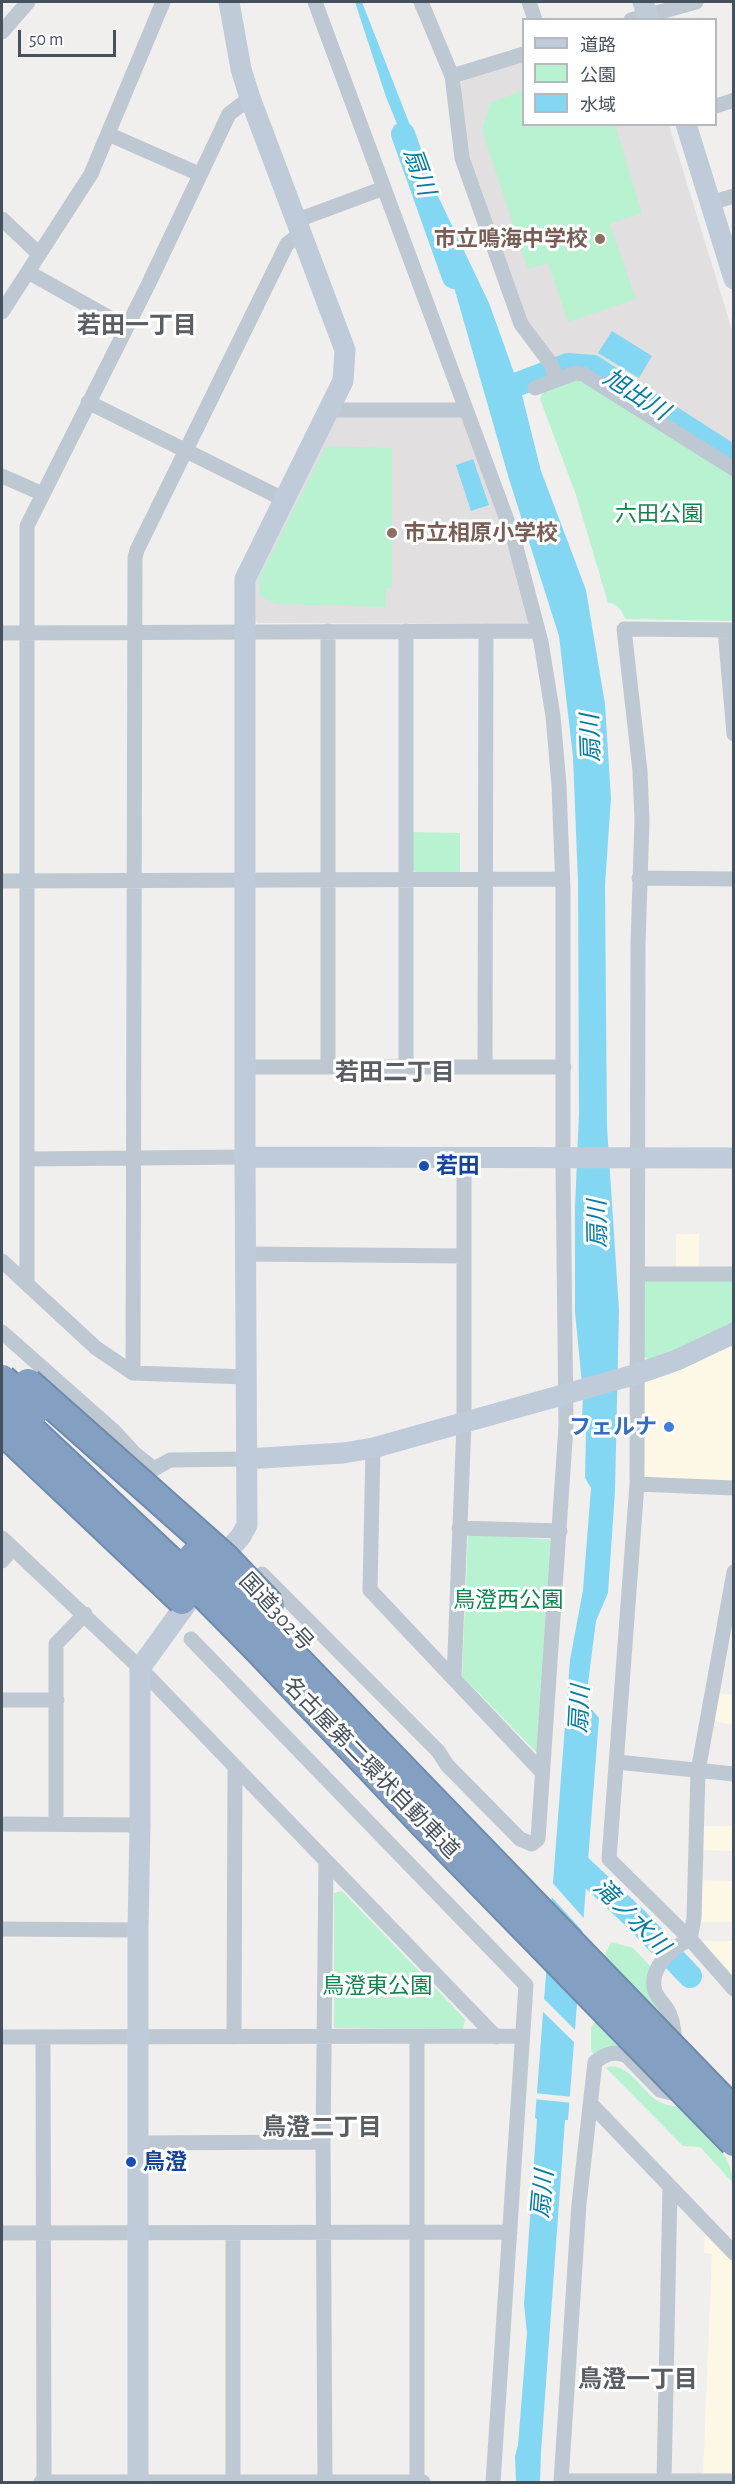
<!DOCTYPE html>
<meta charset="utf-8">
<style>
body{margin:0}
#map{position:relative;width:735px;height:2484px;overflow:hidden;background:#f1eeee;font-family:"Alegreya Sans","Noto Sans JP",sans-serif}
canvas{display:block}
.frame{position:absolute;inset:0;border:3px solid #45515d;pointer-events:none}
.legend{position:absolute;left:522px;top:18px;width:195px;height:108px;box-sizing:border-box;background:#fff;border:2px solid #b5b9be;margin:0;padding:8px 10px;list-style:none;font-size:18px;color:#45515d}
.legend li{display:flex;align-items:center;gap:12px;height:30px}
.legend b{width:30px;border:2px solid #b5b9be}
.scale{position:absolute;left:18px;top:30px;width:98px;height:27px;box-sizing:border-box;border:3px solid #45515d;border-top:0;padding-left:8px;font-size:18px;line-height:21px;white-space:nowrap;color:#45515d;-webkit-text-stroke:4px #fff;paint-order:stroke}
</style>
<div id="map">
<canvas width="735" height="2484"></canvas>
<div class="frame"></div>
<ul class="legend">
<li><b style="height:8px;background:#c0cbd9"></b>道路</li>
<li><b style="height:16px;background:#b9f2d1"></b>公園</li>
<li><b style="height:16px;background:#84d7f2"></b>水域</li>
</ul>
<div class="scale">50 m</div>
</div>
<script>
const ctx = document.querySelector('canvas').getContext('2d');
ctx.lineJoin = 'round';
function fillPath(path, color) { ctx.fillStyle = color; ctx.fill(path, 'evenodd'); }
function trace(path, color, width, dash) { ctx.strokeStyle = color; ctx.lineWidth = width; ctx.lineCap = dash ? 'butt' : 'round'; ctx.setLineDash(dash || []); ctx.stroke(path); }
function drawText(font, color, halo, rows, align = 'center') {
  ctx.font = font + ' "Alegreya Sans","Noto Sans JP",sans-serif'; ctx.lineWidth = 6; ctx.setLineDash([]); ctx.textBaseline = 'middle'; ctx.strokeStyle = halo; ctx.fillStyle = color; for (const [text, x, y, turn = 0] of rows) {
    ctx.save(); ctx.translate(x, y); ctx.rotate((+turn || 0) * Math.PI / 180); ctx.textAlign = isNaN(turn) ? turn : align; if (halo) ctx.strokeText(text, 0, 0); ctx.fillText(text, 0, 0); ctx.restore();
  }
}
fillPath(new Path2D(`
 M676 1234H699V1271L676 1272Z
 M733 1339V1483L645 1480 641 1474 642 1383Z
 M718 1693 733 1696V1725L713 1721Z
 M701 1826H733V1851L701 1850Z
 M700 1880 733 1881V1922H698Z
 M699 1941H733V1979Z
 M705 2232 733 2262 734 2474H703L712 2254 704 2253Z`), '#fdf7e6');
fillPath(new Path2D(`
 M523 61 524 124 669 125 733 333V453L602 366 576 359 557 362 526 321 468 156 460 89 462 80Z
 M462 415 497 504 531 618 527 624 258 623 253 618 254 579 332 420 338 416Z`), '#e2dfe0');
fillPath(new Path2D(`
 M523 90 524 124 615 125 642 213 610 224 636 299 568 322 548 263 528 269 482 130 490 103Z
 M576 378 733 474V621L625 619C621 610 619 604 608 603L576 495 540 399 544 389Z
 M326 446 392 448V588H386V607L276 604 260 596 259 578Z
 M412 832 460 833V875L418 874 411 869Z
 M646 1277H733V1325L650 1362 642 1354 641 1282Z
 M468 1534 555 1540 538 1754 462 1676Z
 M342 1891 465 2019 463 2029 334 2028V1893Z
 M611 1942 633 1948 653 1969 667 2022 604 1957Z
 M597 2018 631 2054 595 2057 591 2049V2028Z
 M611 2066C640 2068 645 2109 680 2106 700 2127 733 2152 733 2183L700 2147 683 2146 606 2068Z`), '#b9f2d1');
fillPath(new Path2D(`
 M355 2H362L436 192 489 303 522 395 541 471 586 590 605 704 611 798 605 885 607 1127 619 1310 615 1491 608 1593 596 1621 587 1691 589 1706 599 1718 568 2120H565L541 2452 540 2482H516L515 2456 518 2445 527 2333 524 2304 537 2119 535 2118 570 1660 583 1590 591 1488 585 1478 586 1431 582 1420 583 1394 575 1312V1207L579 1114 578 882 573 757 559 636 509 479 431 207 386 97Z
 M612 331 652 356 639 378 598 353Z
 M473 459 489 505 471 511 456 465Z`), '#84d7f2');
fillPath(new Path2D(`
 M550 1880 588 1923 587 1936 548 1893Z
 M540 1995 579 2034 578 2046 539 2008Z
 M534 2093 573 2097V2103L533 2099Z`), '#f1eeee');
trace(new Path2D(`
 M403 134 454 277
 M497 392 568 365 593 367 734 458
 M572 1859 637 1920 690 1976`), '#84d7f2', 24);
trace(new Path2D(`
 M421 2 452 76 462 158 521 324 551 364 557 379
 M529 2 535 20
 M631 20 696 2
 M2 32 28 2
 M452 76 524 54
 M716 106 734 100
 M108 134 199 174
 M710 203 734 196
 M2 219 39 254
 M295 221 384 188
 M28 272 126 327
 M2 312 91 174 163 2
 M535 388 575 373 583 374 734 469
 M88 402 285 500
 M327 410H466
 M2 476 43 494
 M725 630 734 734
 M734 630 624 629 640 771 642 820 638 944 637 1484 609 1859 690 1939 734 1989
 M328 631V1067
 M2 633 538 631
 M639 878 734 879
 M2 881 562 879
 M406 1066V631
 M485 1066 486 631
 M245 1067H564
 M464 1157V1423L454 1679 542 1772
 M28 1159 245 1157
 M245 1254 464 1256
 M2 1261 96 1348 133 1373 246 1377
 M638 1274H734
 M27 1283V526L148 285 229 114 250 98
 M2 1332 114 1431 135 1454 154 1469 170 1460 246 1459
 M133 1373 135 558 137 550 287 244 300 234
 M373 1448 370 1590 454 1679
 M637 1484 734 1488
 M459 1528 560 1531
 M2 1538 140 1668 496 2037
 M2 1561 13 1548
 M262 1574 438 1751 447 1765 520 1839 532 1844 538 1839 566 1426 563 1167V891L559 785 553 716 541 642 513 536 315 2
 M191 1639 526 1985 493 2482
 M2 1700H57
 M617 1762 734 1774
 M2 1824 140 1825
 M56 1824V1644L85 1614
 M2 1929 138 1930
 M690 1939 694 1918 698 1771 734 1572
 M2 2037 522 2036
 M234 2037 235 1768
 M43 2038 44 2482
 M417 2038V2482
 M675 2043C674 2034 674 2024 670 2015 667 2006 658 2000 655 1991 648 1968 672 1948 690 1939
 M591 2104 734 2253
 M137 2143 323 2142
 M2 2233 510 2232
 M233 2234V2482
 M561 2481H734
 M41 2482H423
 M325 2482 323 2142 326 1861
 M561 2482 579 2204 595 2062C606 2054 614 2050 627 2056L660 2090 683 2096
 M664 2482 670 2187`), '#bec8d2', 15);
trace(new Path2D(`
 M229 2 241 69 250 98 345 350 343 381 245 579V1157
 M643 2 649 20
 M686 124 734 279
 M246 1459 343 1453 373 1448 637 1374 677 1360 734 1333
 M214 1567 241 1536 247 1525 245 1157 734 1158
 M138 2482V1930L140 1825V1668L195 1592`), '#c0cbd9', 21);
const highwayBridge = new Path2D(`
 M2 1379 36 1410
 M28 1383 225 1558 270 1605
 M2 1403 190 1580 259 1650 425 1825 734 2142
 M2 1430 182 1600
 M193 1556 273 1635 734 2112`);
trace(highwayBridge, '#6e8aad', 32, []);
trace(highwayBridge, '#839fc1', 28);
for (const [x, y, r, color] of [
 [600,239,6,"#8d6e63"],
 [392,533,6,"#8d6e63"],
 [424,1166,6,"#1a4fb4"],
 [669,1427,6,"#3f7fe0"],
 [131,2162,6,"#1a4fb4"]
]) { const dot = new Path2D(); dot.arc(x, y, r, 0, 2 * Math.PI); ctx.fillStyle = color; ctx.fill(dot); trace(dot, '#fff', 2); }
drawText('bold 22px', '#785e54', '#fff', [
 ["市立鳴海中学校",588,239],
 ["市立相原小学校",404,533,"left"]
], 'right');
drawText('22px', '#11844e', '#fff', [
 ["六田公園",659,514],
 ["鳥澄西公園",508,1600],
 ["鳥澄東公園",377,1986]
]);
drawText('bold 22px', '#164399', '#fff', [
 ["若田",436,1166],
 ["鳥澄",143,2162]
], 'left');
drawText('bold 22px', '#366cbe', '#fff', [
 ["フェルナ",657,1427]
], 'right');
drawText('22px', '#45515d', '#fff', [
 ["国道302号",276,1612,47],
 ["名古屋第二環状自動車道",371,1768,46]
]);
drawText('italic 24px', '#047ca3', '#fff', [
 ["扇川",419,172,70],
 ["旭出川",636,395,33],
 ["扇川",591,738,-92],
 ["扇川",598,1224,-91],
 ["扇川",580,1709,-87],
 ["滝ノ水川",631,1917,45],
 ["扇川",543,2194,-85]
]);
drawText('bold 24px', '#5a5e64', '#fff', [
 ["若田一丁目",137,326],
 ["若田二丁目",395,1073],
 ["鳥澄二丁目",322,2128],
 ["鳥澄一丁目",638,2380]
]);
</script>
